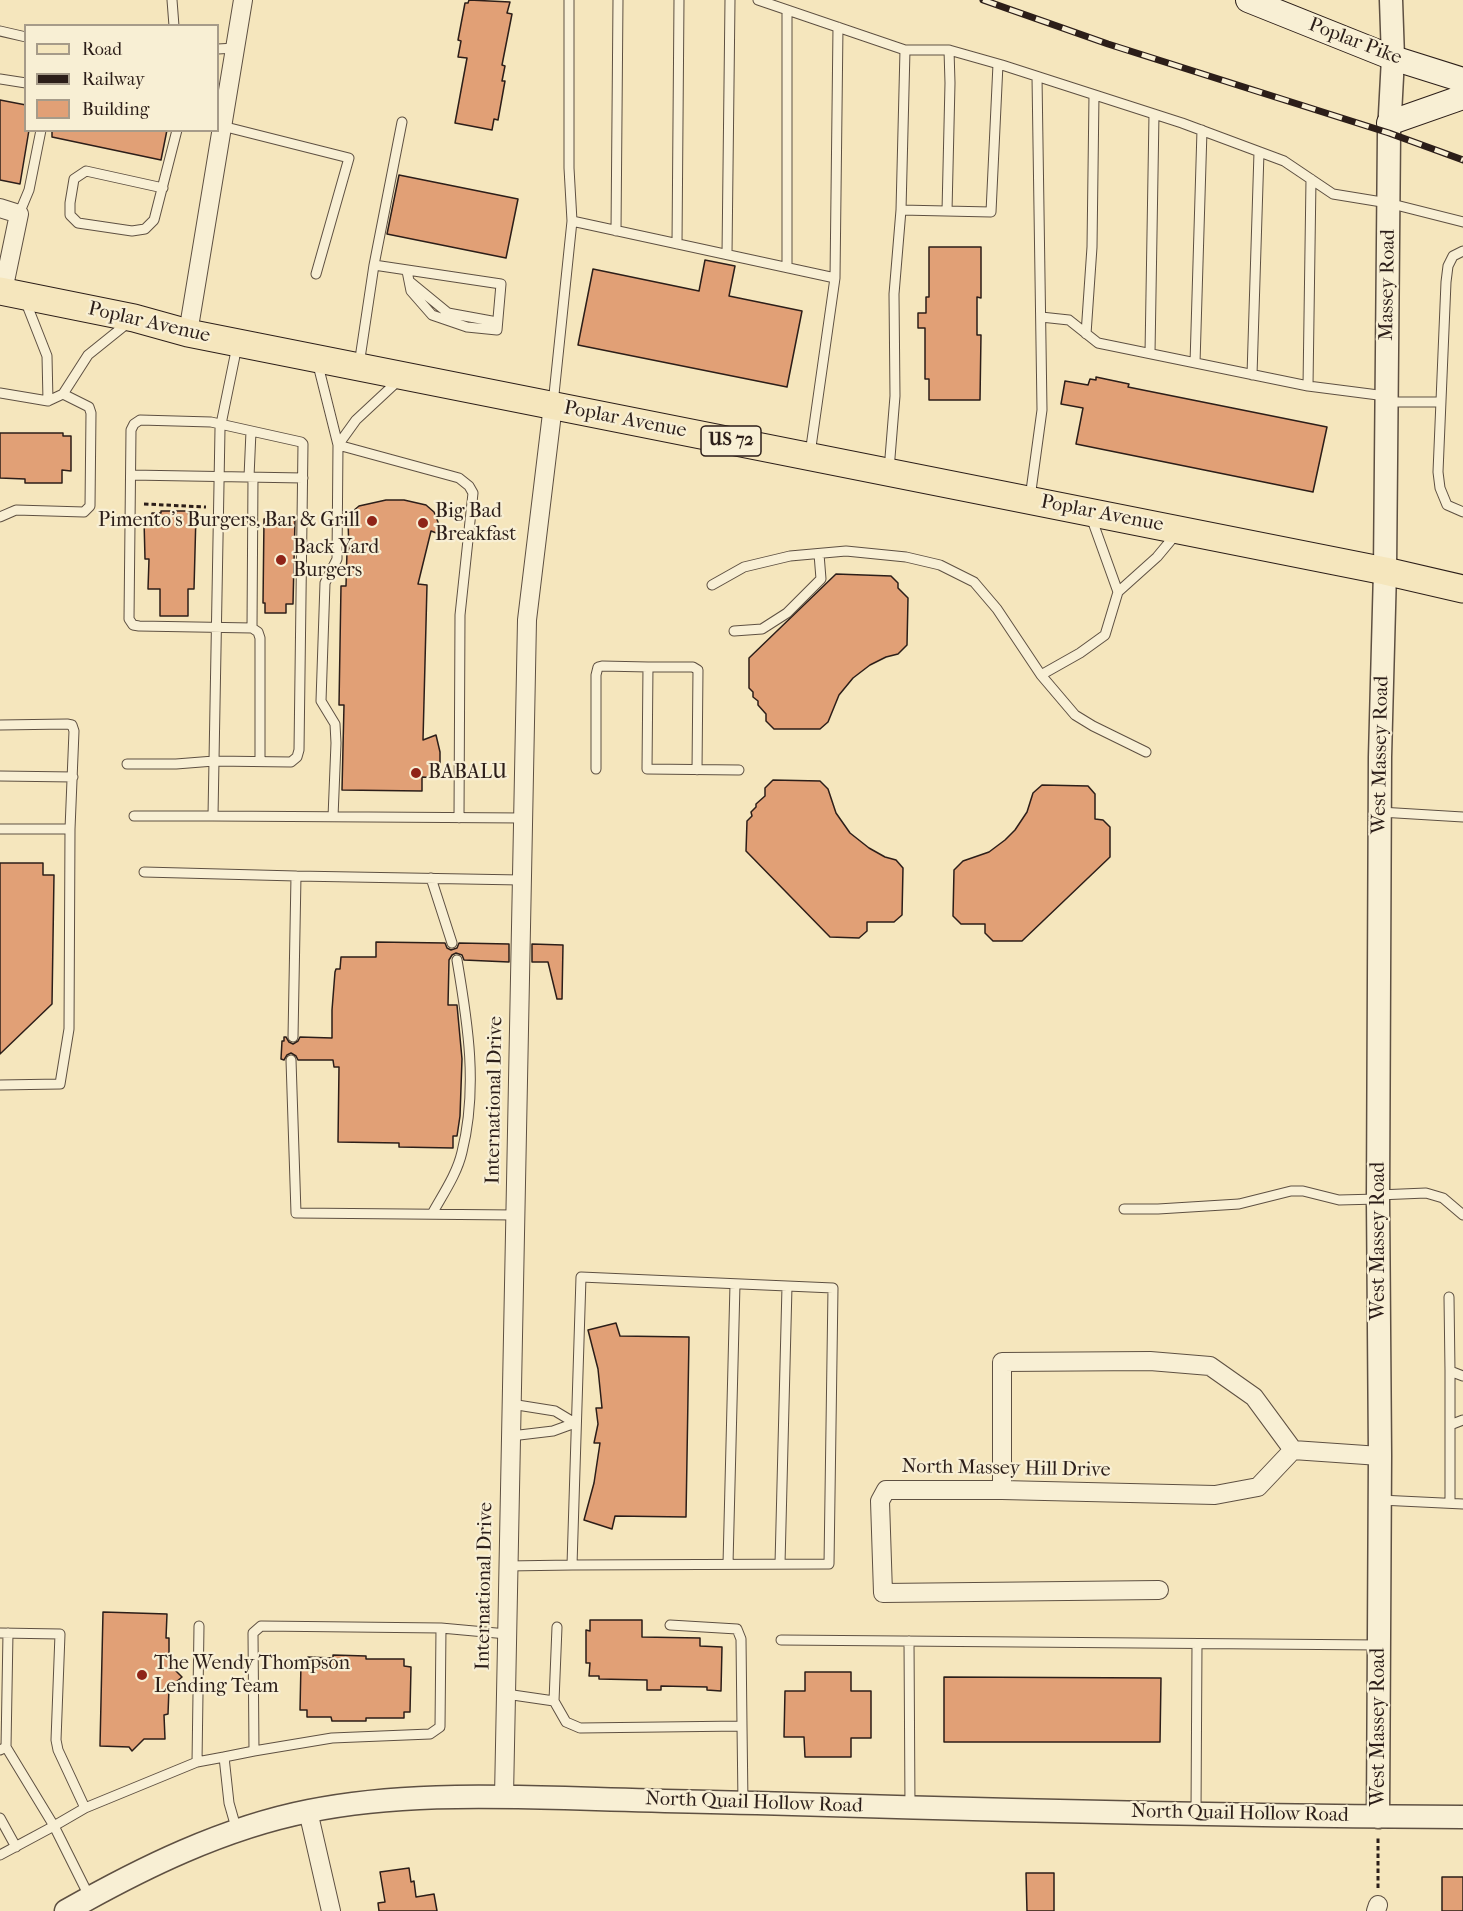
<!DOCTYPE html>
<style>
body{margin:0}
#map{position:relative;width:1463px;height:1911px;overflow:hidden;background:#f5e6bd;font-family:"IM FELL French Canon",serif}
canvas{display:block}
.legend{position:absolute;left:24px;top:24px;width:195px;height:108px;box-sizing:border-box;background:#f8efd4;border:2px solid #a69b89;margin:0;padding:8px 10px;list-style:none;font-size:18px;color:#2c1e19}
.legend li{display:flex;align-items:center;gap:12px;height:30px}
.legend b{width:30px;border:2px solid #a69b89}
</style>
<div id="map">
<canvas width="1463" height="1911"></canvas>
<ul class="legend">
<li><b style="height:8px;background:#f5e6bd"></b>Road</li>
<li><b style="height:8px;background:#2c1e19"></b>Railway</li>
<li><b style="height:16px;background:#e1a076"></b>Building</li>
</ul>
</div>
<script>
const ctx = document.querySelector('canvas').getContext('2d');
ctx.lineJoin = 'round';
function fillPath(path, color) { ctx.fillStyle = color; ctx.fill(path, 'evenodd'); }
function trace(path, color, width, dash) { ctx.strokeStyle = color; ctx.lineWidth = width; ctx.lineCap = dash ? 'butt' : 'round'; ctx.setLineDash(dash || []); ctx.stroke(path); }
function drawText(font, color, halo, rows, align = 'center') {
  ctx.font = font + ' "IM FELL French Canon",serif'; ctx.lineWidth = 4.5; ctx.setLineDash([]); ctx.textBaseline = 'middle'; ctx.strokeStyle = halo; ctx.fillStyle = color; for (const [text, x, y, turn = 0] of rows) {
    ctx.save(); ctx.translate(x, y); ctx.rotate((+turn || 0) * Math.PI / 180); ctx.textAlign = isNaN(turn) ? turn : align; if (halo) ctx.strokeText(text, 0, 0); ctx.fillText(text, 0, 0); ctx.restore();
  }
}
const building = new Path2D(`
 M469 0 510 2 507 13 512 14 502 65 505 66 502 81H505L498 120 494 119 492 130 455 123 467 58 458 57 461 41 458 40 465 3H468Z
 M0 100 26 105V130H29L20 184 0 180Z
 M52 130H167L161 160 52 137Z
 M399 175 518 199 506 258 387 234Z
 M929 247H981V298L977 297V335H981L980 400H929V379H925V328H918V313H926V297H929Z
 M705 260 735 266 729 296 802 311 787 387 578 345 593 269 699 291Z
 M1096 377 1129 384 1128 387 1327 427 1313 492 1076 444 1083 408 1061 404 1065 381 1088 385 1090 379 1096 380Z
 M0 433H63V436H71V471L62 470V483H25V479L0 478Z
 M386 500H404L426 505 434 512 438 522 439 534 431 531 418 584 427 585 423 740 436 735 440 752V772H436V778L422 777V791L342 790 344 705H339L341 586H346L347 551H349L348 520 353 511 359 506Z
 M161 511H188V514H196L194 589H188V616H160V589H148L149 559H145L144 519H151L152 513H161Z
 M287 518 295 519 293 604H286V613H265V603H263L264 519Z
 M836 574 891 576 898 583V588L908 598 907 645 898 654 886 657 870 665 853 678 839 695 828 722 820 729H774L766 721V714L758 705V701L753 697V692L749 688V658Z
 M773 780 820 781 828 789 836 813 850 833 869 848 885 857 896 860 903 868 902 915 894 922H867V931L859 938 830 937 746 851 747 821 752 816 751 812 756 807V804L765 796V788Z
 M1042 785 1088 786 1095 794V819L1103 820 1110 827V857L1022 941H993L985 933V924H961L953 916 954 870 963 861 989 852 1005 840 1015 830 1027 812 1033 793Z
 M0 863H43V875H54L52 1004 0 1054Z
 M376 942 445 943 447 948 451 950 457 948 459 943 509 944V962L464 960 462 955 456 953 452 955 449 960 448 1005H457L462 1059 460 1116 457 1136H453V1148L399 1147V1143L338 1142 339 1067H334L333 1060H298L296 1056 291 1053 287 1055 284 1060 281 1059 282 1041H284V1037H286L289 1042 293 1044 298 1041 300 1037 332 1038V1010L335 972 336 969H340L341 957H376Z
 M532 944 563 945 562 999H557L548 962H532Z
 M616 1323 620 1336 689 1337 686 1517 615 1516 612 1529 584 1520 594 1483 600 1443H594L598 1424 596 1408H602L598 1369 588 1330Z
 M103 1612 167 1614 166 1638H169V1664L182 1677 169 1688 168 1714 164 1715 165 1739H144L132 1751 129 1747 100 1746Z
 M590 1620H642V1637L700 1638V1646L722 1647 721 1691 707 1690V1687L661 1686V1690H647V1680L599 1679V1676H589L590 1663H586V1630L590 1631Z
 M333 1655 366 1656V1659H404V1666L411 1667 410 1712H404V1718H366V1721H332L331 1717H307V1710H300L301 1663 308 1664V1657L333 1658Z
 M805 1672H851V1691H871V1738H851V1757H805L804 1737H784L785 1691H805Z
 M944 1677 1161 1678 1160 1742H944Z
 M409 1868 411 1882 414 1881 416 1897 434 1894 437 1911H379L378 1903 385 1902 380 1872Z
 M1026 1873H1054V1911H1027Z
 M1442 1877H1463V1911H1442Z`);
fillPath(building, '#e1a076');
trace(building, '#2c1e19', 1.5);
const service = new Path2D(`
 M172 0 174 26
 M569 0V168L572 221
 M758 0 905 50H949L1002 65 1182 123 1284 161 1333 194 1388 203 1463 222
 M787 10V267
 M0 31 26 37
 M218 49 235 48
 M0 79 26 83
 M222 126 349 158 316 274
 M1311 179 1308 386 1386 396
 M163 188 86 171 74 179 70 203V215L78 223 132 231 145 229 154 220 177 130
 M901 210 905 50
 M947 211 950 83 949 50
 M19 214 29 190 41 130
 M616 231 618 0
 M677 244 679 0
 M1463 251 1453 256 1448 266 1446 282 1438 472 1440 488 1447 505 1463 512
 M727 254 730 0
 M374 265 402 122
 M835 278 838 27
 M409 281 448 313 497 322
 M25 300 47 356 48 401 63 394 88 355 129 322
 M1041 317 1069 320 1098 343 1308 386
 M1086 334 1092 247 1094 95
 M1150 353 1154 114
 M317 361 338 445
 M1195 363 1202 130
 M359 365 374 265 501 284 497 330 467 327 432 315 411 291 407 271
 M1252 375 1259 152
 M0 393 48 401
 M1387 402H1441
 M553 404 572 221 835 278 810 454
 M338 445 356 420 400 379
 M889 470 895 396 894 294 901 210 991 212 998 64
 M131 475 303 478
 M249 477 251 431
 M1030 498 1042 410 1037 77
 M0 517 16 510 84 512 90 506 91 413 89 407 63 394
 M1091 517 1118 592 1157 557 1177 533
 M712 585 744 567 790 556 846 551 906 557 940 565 974 582 997 609 1041 675 1075 715 1093 726 1146 752
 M252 628 253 477
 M734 631 762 629 787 613 821 579 819 554
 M648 667H693L698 670 697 770
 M1041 675 1080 653 1105 635 1118 592
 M0 725 67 724 72 725 74 731 70 829
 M127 764H176L214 761 291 762 297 757 299 750 303 444 301 442 211 422 140 420 134 424 131 430 129 619 133 625 139 626 252 628 258 632 260 638V761
 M596 769V675L598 667 602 666 648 667 647 769 739 770
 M0 776 73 777
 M1380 812 1463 817
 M134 816H213L220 429 237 346
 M213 816 523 818
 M333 817 336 743 335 724 321 701 325 583 337 559 338 445 459 478 469 486 473 493 460 615 459 818
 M0 829H70L69 1029 60 1084 0 1085
 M144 872 296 876
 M431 878 452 943
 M293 1037 296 876 521 880
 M291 1060 296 1213 515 1215
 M1378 1195 1426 1193 1443 1198 1463 1215
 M1124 1209H1158L1239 1204 1291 1191H1303L1339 1200 1378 1199
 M432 1214C443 1194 457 1174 462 1152 478 1088 468 1024 457 960
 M581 1277 833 1288 829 1564 572 1565Z
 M1449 1297 1450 1371 1463 1376
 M511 1404 555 1411 575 1423
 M1450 1425V1371
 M511 1436 553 1431 575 1423
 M1380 1500 1463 1504
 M1450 1503V1425L1463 1420
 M728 1564 735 1284
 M780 1564 787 1286
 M507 1566 572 1565
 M670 1625 737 1629 741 1639 742 1726
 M0 1633 60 1634 56 1740 58 1750 85 1808
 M781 1640 1379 1645
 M909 1641 910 1807
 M506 1694 554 1701 566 1722 580 1728 742 1726 743 1803
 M554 1701 557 1627
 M6 1747 8 1633
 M0 1750 6 1747 54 1826 0 1855
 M254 1751 332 1738 430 1734 440 1727 441 1628
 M197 1762 199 1626
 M1196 1812 1197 1644
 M0 1818 16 1847
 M237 1831 229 1803 224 1757 254 1751 253 1633 261 1626 441 1628 507 1634
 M90 1898 54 1826 85 1808 197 1762 224 1757`);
const minor = new Path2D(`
 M0 208 19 214 3 291
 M188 333 243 0
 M1002 1490V1362L1150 1361 1210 1366 1254 1397 1293 1450
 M1159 1590 883 1593 880 1501 886 1490H1002L1215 1495 1258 1487 1293 1450 1380 1456
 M504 1796 527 620 553 405
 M308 1811 331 1911
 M1376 1911 1378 1905`);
const tertiary = new Path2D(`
 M1378 1817 1380 1456 1378 1199 1380 757 1385 571 1389 133 1393 58 1391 0
 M66 1911C142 1868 223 1828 309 1811 393 1794 480 1796 565 1798 629 1800 693 1802 757 1803 993 1810 1228 1816 1463 1817`);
const secondary = new Path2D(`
 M1248 0 1393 58 1463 80
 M1389 123 1463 97`);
const primary = new Path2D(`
 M0 291 134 318 188 333 1385 571 1463 589`);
trace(service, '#5e5042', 11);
trace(minor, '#5e5042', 20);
trace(tertiary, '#5e5042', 25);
trace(secondary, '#2c1e19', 26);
trace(primary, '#2c1e19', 29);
trace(new Path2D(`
 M144 504 206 507
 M1378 1888V1837`), '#2c1e19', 3, [4.5, 3]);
trace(service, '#f8efd4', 9);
trace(minor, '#f8efd4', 18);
trace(tertiary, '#f8efd4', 22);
trace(secondary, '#f8efd4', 24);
trace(primary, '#f5e6bd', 27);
const rail = new Path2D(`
 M983 0 1108 44 1389 133 1463 160`);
trace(rail, '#2c1e19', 7);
trace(rail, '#f8efd4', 4.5, [14]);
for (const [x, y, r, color] of [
 [372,521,6,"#8f2418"],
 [423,523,6,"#8f2418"],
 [281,560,6,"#8f2418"],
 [416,773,6,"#8f2418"],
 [142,1675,6,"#8f2418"]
]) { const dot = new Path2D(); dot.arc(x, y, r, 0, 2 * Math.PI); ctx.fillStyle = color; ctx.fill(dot); trace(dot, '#f8efd4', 2); }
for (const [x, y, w] of [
 [731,441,60]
]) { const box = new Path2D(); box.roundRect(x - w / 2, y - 15, w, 30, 4.5); ctx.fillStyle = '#f8efd4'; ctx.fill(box); trace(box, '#2c1e19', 1.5); }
drawText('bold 18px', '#2c1e19', null, [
 ["US 72",731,441]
]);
drawText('20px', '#2c1e19', '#f8efd4', [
 ["Poplar Pike",1355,42,21],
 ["Massey Road",1388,285,-89],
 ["Poplar Avenue",149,323,13],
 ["Poplar Avenue",625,420,11],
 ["Poplar Avenue",1102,514,11],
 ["West Massey Road",1381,755,-89],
 ["International Drive",495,1100,-89],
 ["West Massey Road",1379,1241,-90],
 ["North Massey Hill Drive",1006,1469,1],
 ["International Drive",485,1586,-89],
 ["West Massey Road",1379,1727,-90],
 ["North Quail Hollow Road",754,1803,2],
 ["North Quail Hollow Road",1240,1814,1]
]);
drawText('20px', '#2c1e19', '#f8efd4', [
 ["Big Bad",435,512],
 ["Breakfast",435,535],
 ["Pimento's Burgers, Bar & Grill",360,521,"right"],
 ["Back Yard",293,548],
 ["Burgers",293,571],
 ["BABALU",428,773],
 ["The Wendy Thompson",154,1664],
 ["Lending Team",154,1687]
], 'left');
</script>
